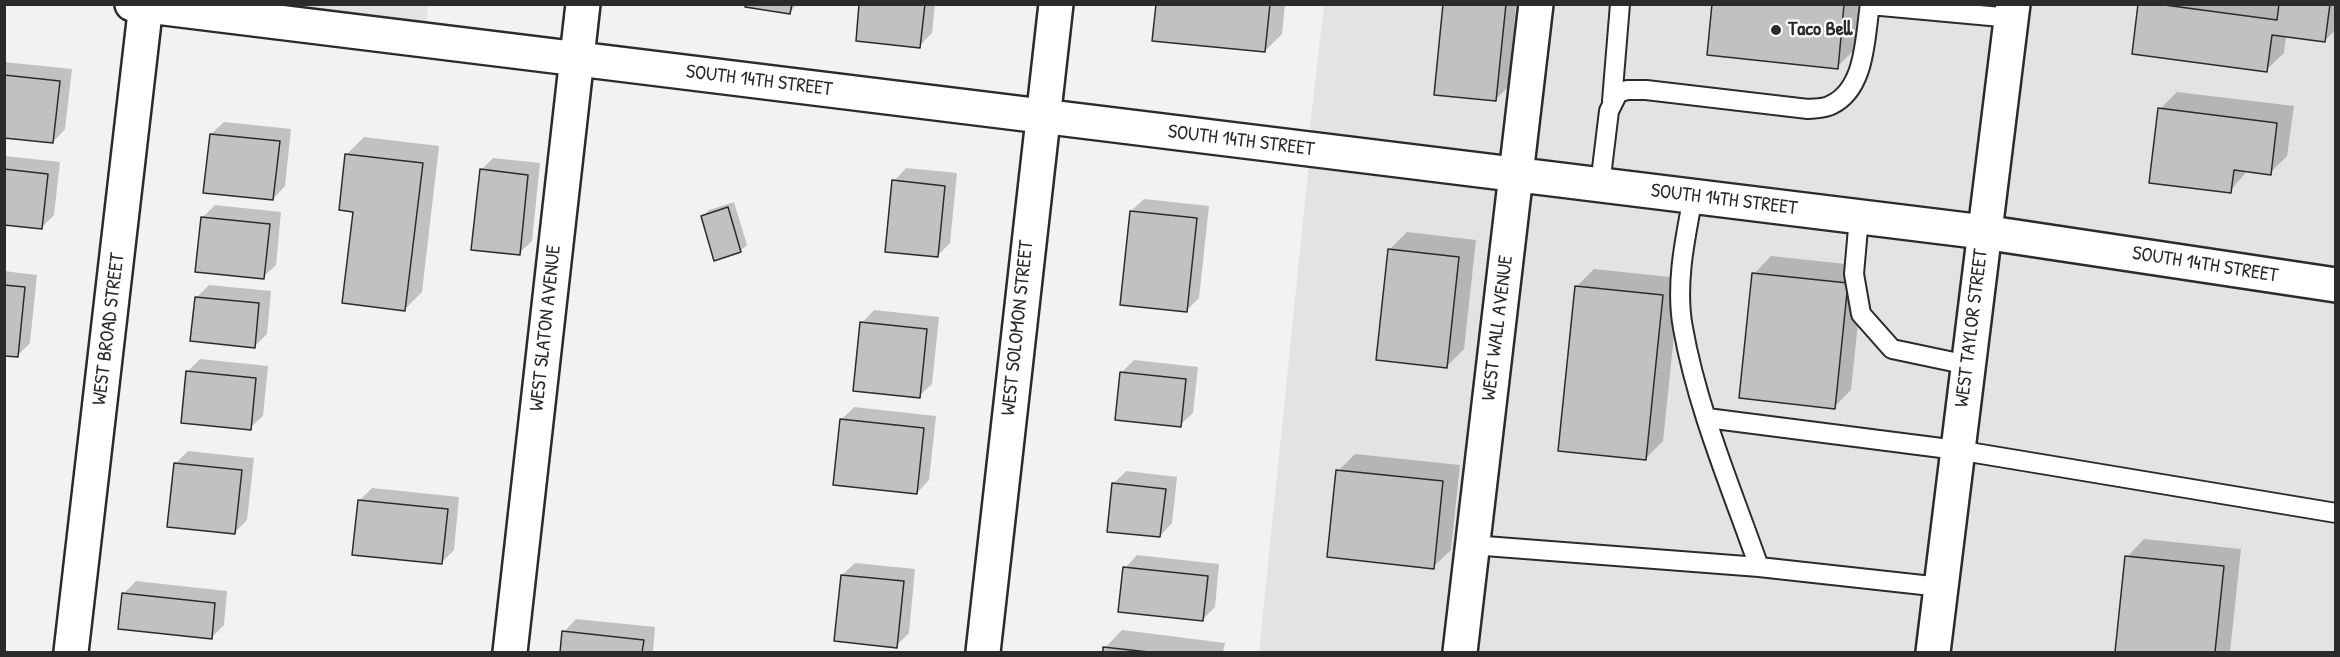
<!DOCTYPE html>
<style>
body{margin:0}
#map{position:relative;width:2340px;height:657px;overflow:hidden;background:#f2f2f2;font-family:"Patrick Hand",sans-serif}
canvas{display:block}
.frame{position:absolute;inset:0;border:6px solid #2b2b2b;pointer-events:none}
</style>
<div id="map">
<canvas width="2340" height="657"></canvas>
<div class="frame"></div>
</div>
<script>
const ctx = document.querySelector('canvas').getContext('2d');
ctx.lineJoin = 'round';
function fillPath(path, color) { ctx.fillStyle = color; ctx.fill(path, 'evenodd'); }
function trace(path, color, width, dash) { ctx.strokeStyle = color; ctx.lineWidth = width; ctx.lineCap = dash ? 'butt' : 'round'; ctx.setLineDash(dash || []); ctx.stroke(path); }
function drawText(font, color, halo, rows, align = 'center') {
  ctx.font = font + ' "Patrick Hand",sans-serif'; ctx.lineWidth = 4.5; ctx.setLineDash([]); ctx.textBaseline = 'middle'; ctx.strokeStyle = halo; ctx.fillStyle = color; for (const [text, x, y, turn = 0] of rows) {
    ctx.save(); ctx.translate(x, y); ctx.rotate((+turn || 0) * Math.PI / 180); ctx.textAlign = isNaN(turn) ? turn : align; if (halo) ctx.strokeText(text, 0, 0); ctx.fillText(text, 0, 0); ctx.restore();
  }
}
fillPath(new Path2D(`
 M155 4 428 5 424 45Z
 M1324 5H2335V652H1259L1309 162 1306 161Z`), '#e3e3e3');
fillPath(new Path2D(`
 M747 4H797L790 12Z
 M861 4H935L932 33 919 46Z
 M1157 4H1285L1282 34 1265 51Z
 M1445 4H1516L1508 87 1495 100Z
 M1714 4H1859L1854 50 1837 67Z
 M2140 4H2336V30L2324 41 2286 36 2284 53 2266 70Z
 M4 62 72 69 65 129 53 142 4 137Z
 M2177 92 2294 106 2287 156 2270 173 2248 170 2230 191 2160 109Z
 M224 122 291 129 285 186 273 199 211 134Z
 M364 137 439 146 422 292 405 309 355 211 347 154Z
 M4 156 60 162 54 215 42 227 4 223Z
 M493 158 540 163 532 241 519 253 481 170Z
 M906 168 957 173 950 243 937 256 894 181Z
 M1144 199 1209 206 1199 298 1187 310 1131 211Z
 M734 202 747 245 740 251 703 216 709 210Z
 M215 205 281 212 276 265 263 277 202 218Z
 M1407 232 1476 240 1464 349 1447 366 1389 250Z
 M1771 256 1864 266 1851 390 1834 407 1754 274Z
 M1594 269 1680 278 1663 441 1646 458 1577 286Z
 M4 271 37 275 30 343 17 356 4 354Z
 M209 285 271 291 267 334 254 347 197 297Z
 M874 310 939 317 932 384 919 396 862 323Z
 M200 359 268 366 263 416 250 428 188 371Z
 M1134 360 1198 367 1193 413 1180 425 1121 373Z
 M854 407 936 416 929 480 917 493 841 420Z
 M188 451 254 458 247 520 235 532 175 464Z
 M1355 454 1460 465 1451 550 1433 567 1338 471Z
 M1126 471 1177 477 1172 523 1160 536 1113 484Z
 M372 488 459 497 454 550 441 563 360 500Z
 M2144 539 2241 549 2230 652H2116L2127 557Z
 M1137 555 1219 564 1215 607 1202 620 1125 568Z
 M855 563 915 569 909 633 896 646 842 575Z
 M136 581 227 591 224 625 211 638 123 594Z
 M576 619 655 627 653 652H562L564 632Z
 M1122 630 1225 643 1223 652H1104L1105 648Z`), '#0003');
const building = new Path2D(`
 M746 4H792L790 14 745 7Z
 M859 4H925L920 48 856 41Z
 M1156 4H1270L1265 52 1152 41Z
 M1443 4H1506L1496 101 1434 95Z
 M1712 4 1844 5 1838 69 1707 55Z
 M2138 4H2157L2277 20 2279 4H2330L2325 42 2272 35 2267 72 2132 54Z
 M4 75 60 81 53 143 4 138Z
 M2158 108 2277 123 2271 175 2234 170 2231 193 2149 183Z
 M210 134 280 141 273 200 203 193Z
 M345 154 423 163 405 311 342 303 353 212 339 210Z
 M4 169 48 174 42 229 4 225Z
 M480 169 528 175 520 255 471 250Z
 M892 180 945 186 938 257 885 252Z
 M728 207 741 252 714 261 701 216Z
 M1130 211 1197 218 1187 312 1120 305Z
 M201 217 270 224 264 279 195 272Z
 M1388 249 1459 257 1447 368 1376 360Z
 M1752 273 1848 283 1835 409 1739 398Z
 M4 285 25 287 18 357 4 356Z
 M1575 286 1663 295 1646 460 1558 451Z
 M195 297 259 303 255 348 190 341Z
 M860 322 927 329 920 398 853 391Z
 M186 371 256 378 251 430 181 423Z
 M1120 372 1186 379 1181 427 1115 420Z
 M840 419 924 428 917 494 833 485Z
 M174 463 242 470 235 534 167 527Z
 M1336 470 1443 481 1434 569 1327 557Z
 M1112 483 1166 489 1160 537 1107 532Z
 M358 500 448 509 442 564 352 555Z
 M2125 556 2224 566 2215 652H2115Z
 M1123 567 1208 576 1203 621 1118 612Z
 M841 575 904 581 897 648 834 641Z
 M122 593 215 603 212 639 118 629Z
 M562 631 644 640 642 652H560Z
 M1103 647 1149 652H1103Z`);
fillPath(building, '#c1c1c1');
trace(building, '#2b2b2b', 1.5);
const lane = new Path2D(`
 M1870 5 2012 18
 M1612 101 1620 4
 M1600 185 1609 111 1618 93 1627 90H1646L1808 109C1816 108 1824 109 1831 105 1866 89 1865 36 1870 4
 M1693 197C1685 239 1675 285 1683 328 1697 408 1732 490 1759 567
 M1859 217 1854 274 1861 314 1892 349 1968 365
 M1707 418 1957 450 2336 513
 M1472 545 1759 567 1941 587`);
const street = new Path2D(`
 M132 4 1983 232 2336 285
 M71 652 146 4
 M510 652 583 4
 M983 652 1056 4
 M1460 652 1536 4`);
const primary = new Path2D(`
 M1933 652 2013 4`);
trace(lane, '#2b2b2b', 22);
trace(street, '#2b2b2b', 38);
trace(primary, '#2b2b2b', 38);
trace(lane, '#fff', 18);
trace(street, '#fff', 33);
trace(primary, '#fff', 33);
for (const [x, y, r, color] of [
 [1776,30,6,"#2b2b2b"]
]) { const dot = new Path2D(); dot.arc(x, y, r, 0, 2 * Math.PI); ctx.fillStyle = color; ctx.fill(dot); trace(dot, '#fff', 2); }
drawText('bold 20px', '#2b2b2b', '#fff', [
 ["Taco Bell",1788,30]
], 'left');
drawText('20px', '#2b2b2b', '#fff', [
 ["SOUTH 14TH STREET",759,81,7],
 ["SOUTH 14TH STREET",1241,141,7],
 ["SOUTH 14TH STREET",1724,200,7],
 ["SOUTH 14TH STREET",2205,265,9],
 ["WEST SLATON AVENUE",546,328,-84],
 ["WEST SOLOMON STREET",1018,328,-84],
 ["WEST WALL AVENUE",1498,328,-83],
 ["WEST TAYLOR STREET",1972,328,-83],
 ["WEST BROAD STREET",109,329,-83]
]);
</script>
